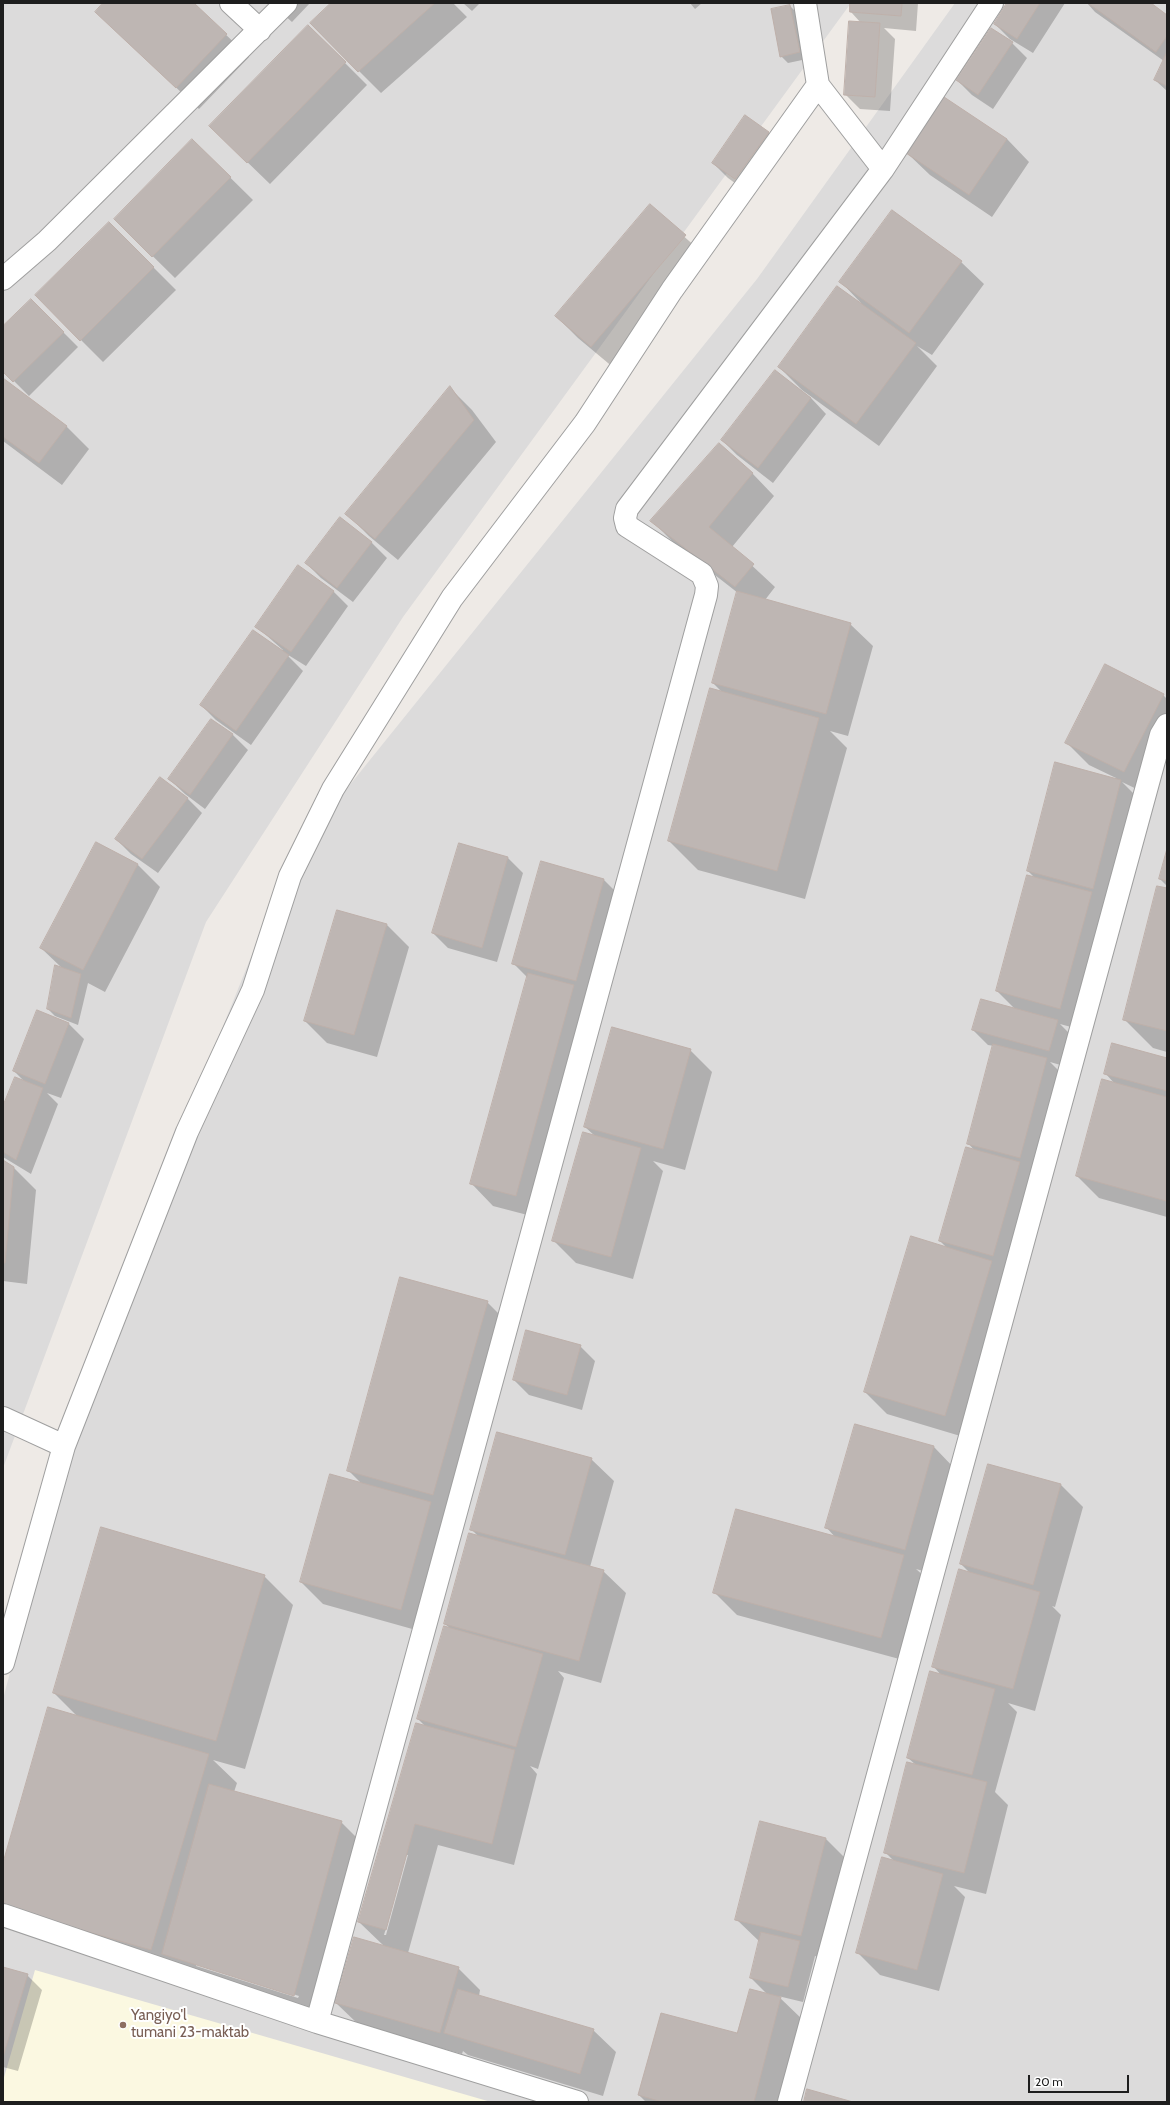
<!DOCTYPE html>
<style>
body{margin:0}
#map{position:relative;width:1170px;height:2105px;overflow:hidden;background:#eeeae6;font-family:Cabin,sans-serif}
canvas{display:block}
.frame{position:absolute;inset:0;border:4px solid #1e1e1e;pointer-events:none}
.scale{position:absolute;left:1028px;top:2075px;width:101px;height:18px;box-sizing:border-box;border:2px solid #1e1e1e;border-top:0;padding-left:5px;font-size:12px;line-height:14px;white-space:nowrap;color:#1e1e1e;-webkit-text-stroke:3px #fff;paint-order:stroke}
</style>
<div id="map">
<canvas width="1170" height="2105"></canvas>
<div class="frame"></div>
<div class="scale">20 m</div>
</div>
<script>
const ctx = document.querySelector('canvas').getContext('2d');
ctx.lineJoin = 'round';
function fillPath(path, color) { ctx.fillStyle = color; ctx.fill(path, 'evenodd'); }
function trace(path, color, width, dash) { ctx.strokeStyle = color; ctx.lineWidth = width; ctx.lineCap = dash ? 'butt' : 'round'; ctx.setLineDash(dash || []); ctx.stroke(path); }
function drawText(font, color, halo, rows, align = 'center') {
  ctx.font = font + ' Cabin,sans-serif'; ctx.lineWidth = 4; ctx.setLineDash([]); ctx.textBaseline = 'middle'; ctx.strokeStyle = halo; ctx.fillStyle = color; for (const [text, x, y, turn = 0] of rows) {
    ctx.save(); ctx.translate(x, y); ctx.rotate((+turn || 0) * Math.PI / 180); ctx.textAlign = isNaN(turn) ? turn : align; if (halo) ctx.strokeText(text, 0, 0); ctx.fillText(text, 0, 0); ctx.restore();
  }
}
fillPath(new Path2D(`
 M3 3H851L403 617 206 922 3 1468Z
 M955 3H1167V2102H3V1699L105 1318 291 858 757 279Z`), '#dcdbdb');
fillPath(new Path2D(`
 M35 1970 491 2102H3V2081Z`), '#fbf8e1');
fillPath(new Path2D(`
 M105 3H193L249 57 199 109 119 34Z
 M271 3H310L292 22Z
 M333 3H453L467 17 381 93 311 23Z
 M463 3H480L472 11Z
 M690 3H702L695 9Z
 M851 3H918L916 31 884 28 895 39 890 111 860 109 845 94 861 23 851 12Z
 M1008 3H1065L1033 53 1010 39 995 24Z
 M1087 3H1149L1167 16V91L1155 80 1164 61 1095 12Z
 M790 6 798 14 807 59 788 63 781 56Z
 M308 26 367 85 270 184 210 126Z
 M1012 43 1027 58 993 109 972 95 957 80Z
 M768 132 783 147 750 194 728 178 713 163Z
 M1007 139 1029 162 992 217 930 175 907 153Z
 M192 140 253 200 175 278 115 219Z
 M650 206 708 258 614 368 578 338 556 316Z
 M109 223 176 290 103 362 36 295Z
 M961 262 984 284 932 355 917 346 937 366 879 446 802 390 779 367 861 303 841 282Z
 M31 300 78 347 29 396 3 370V327Z
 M775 372 811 398 826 414 773 483 737 455 722 440Z
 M3 379 67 427 89 449 62 485 3 441Z
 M450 388 472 410 496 442 398 560 369 536 347 514Z
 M752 473 774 496 732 547 775 587 765 600 850 624 873 646 848 736 830 731 847 748 805 899 698 870 669 841 723 693 713 683 738 593 674 543 652 521Z
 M340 519 372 543 387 558 353 602 321 578 306 563Z
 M333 591 348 606 306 666 285 653 303 671 251 745 216 720 201 705 282 651 283 650 257 627Z
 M1163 695 1167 699V753L1147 794 1122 782 1143 803 1082 1030 1060 1024 1072 1036 1064 1066 1050 1062 1069 1081 967 1438 887 1414 865 1392 948 1249 940 1241 975 1151 968 1143 994 1046 988 1045 973 1030 1016 1010 997 991 1035 878 1028 871 1116 778 1089 765 1067 743Z
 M211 720 233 735 248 750 205 809 185 794 169 779Z
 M186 797 202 813 158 873 131 854 116 839Z
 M96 843 138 865 160 887 105 992 88 983 78 1025 55 1016 48 1009 62 968 41 948Z
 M1167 853V886L1160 879Z
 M508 858 523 873 497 962 448 948 433 933Z
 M604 880 626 902 539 1218 493 1206 471 1183 528 978 513 963Z
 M1167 889V1052L1153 1048 1124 1019Z
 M387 925 409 947 377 1057 327 1043 305 1021Z
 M37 1012 69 1024 84 1039 61 1098 47 1093 58 1104 31 1174 3 1157V1108L25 1082 14 1071Z
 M690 1050 712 1072 685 1170 653 1161 663 1171 633 1279 576 1263 554 1241 595 1136 585 1127Z
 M1167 1059V1217L1099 1198 1077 1176 1115 1084 1105 1073Z
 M3 1161 14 1168 36 1190 27 1284 3 1281Z
 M487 1302 516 1331 423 1632 323 1604 301 1582 361 1483 348 1470Z
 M580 1346 595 1361 582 1410 529 1395 514 1380Z
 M934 1447 956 1470 927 1572 916 1569 926 1578 903 1660 737 1615 714 1592 836 1538 826 1527Z
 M591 1459 614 1481 590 1567 603 1571 626 1593 601 1683 558 1671 564 1678 538 1769 530 1766 537 1774 514 1865 438 1845 408 1953 458 1968 480 1990 479 1996 593 2030 616 2052 603 2096 468 2055 463 2051 462 2054 359 2025 336 2003 384 1946 359 1922 426 1727 418 1719 451 1629 445 1624 479 1537 471 1529ZM406 1855H408L386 1935H384Z
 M989 1465 1061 1485 1083 1507 1055 1607 1052 1606 1061 1615 1035 1711 1008 1703 1017 1712 995 1792 1008 1805 986 1894 954 1886 965 1897 939 1991 880 1975 858 1953 894 1861 885 1852 916 1765 908 1758 942 1676 933 1666 970 1573 961 1564Z
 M264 1576 293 1605 245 1769 213 1760 237 1783 234 1792 341 1822 370 1851 322 2024 21 1932 3 1866 78 1717 54 1693ZM196 1963 299 1996 298 1998 196 1966Z
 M826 1839 848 1861 823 1958 815 1956 803 2002 778 1996 803 2020 782 2102H646L639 2095 737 2034 768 1995 751 1978 760 1942 736 1919Z
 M3 1968 27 1975 42 1990 18 2071 3 2067Z`), '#0003');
const building = new Path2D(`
 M103 3H194L227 34 176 88 95 12Z
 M331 3H435L358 72 310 23Z
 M850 3H902L901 16 850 12Z
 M1007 3H1040L1017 39 994 24Z
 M1088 3H1151L1167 15V36L1156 52Z
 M790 5 800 52 780 57 771 9Z
 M849 21 880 23 875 97 844 95Z
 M308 25 346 62 247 163 209 126Z
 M991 28 1013 42 978 95 956 80Z
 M1167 52V86L1154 80Z
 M944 97 1007 139 969 195 906 153Z
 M745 115 769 132 735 179 712 163Z
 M192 139 231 177 152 257 114 219Z
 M650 204 686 235 591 347 555 316Z
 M892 210 962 261 909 333 839 282Z
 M109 222 154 267 80 341 35 295Z
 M837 286 916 343 856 424 778 367Z
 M31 299 64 332 13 382 3 372V326Z
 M775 370 811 398 758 468 721 440Z
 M3 378 67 426 39 463 3 437Z
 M450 386 474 420 375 539 345 514Z
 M719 443 753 473 709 527 754 564 735 587 650 521Z
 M340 517 372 542 337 588 305 563Z
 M298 565 334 591 291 652 255 627Z
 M737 591 851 623 826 714 712 683Z
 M253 630 289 655 236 731 200 705Z
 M1105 664 1164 694 1124 772 1065 743Z
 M710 688 819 718 777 871 668 841Z
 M211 719 233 734 190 795 168 779Z
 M1055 762 1121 780 1093 889 1027 871Z
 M160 777 188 798 142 859 115 839Z
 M96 842 138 864 83 970 40 948Z
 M459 843 508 857 482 948 432 933Z
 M1167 849V881L1159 879Z
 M541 861 604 879 576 981 512 964Z
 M1027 875 1092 892 1060 1009 996 991Z
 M1157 886 1167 888V1031L1123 1020Z
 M337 910 387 924 354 1035 304 1021Z
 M55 965 81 974 71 1018 47 1009Z
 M528 973 574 985 516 1196 470 1184Z
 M981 999 1058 1020 1049 1051 972 1030Z
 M37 1010 69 1023 45 1084 13 1071Z
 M612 1027 691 1049 663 1149 584 1127Z
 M1112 1043 1167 1058V1091L1104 1074Z
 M993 1044 1047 1058 1020 1158 967 1144Z
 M15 1077 43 1088 16 1160 3 1152V1106Z
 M1102 1079 1167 1097 1166 1201 1076 1176Z
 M583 1132 641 1148 611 1257 552 1241Z
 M966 1147 1020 1162 993 1256 939 1241Z
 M3 1160 14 1167 5 1263H3Z
 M911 1236 992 1261 945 1416 864 1392Z
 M400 1277 488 1301 433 1495 347 1471Z
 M526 1330 581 1345 567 1395 513 1380Z
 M855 1424 934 1446 905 1550 825 1528Z
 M497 1432 592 1458 565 1555 470 1530Z
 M988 1464 1061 1484 1033 1585 960 1564Z
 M330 1474 431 1502 401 1610 300 1582Z
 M736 1509 904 1555 881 1638 713 1593Z
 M101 1527 265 1575 216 1741 53 1693Z
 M469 1533 604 1570 579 1661 444 1624Z
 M959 1569 1040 1592 1013 1689 932 1667Z
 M444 1626 543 1654 516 1747 417 1719Z
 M930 1671 995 1689 972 1775 907 1758Z
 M48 1707 209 1754 151 1950 3 1907V1863Z
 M416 1723 515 1750 492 1844 415 1824 386 1930 358 1922Z
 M907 1762 987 1782 964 1873 884 1853Z
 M209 1784 342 1821 294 1996 162 1954Z
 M760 1821 826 1838 801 1936 735 1920Z
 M882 1857 943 1874 917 1970 856 1953Z
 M761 1932 800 1941 788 1987 750 1978Z
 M354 1937 459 1967 440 2033 335 2003Z
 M3 1967 28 1974 3 2057Z
 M458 1989 594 2029 580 2074 444 2033Z
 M750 1989 781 1997 754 2102H662L638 2095 661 2013 737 2033Z
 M807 2089 853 2102H804Z`);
fillPath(building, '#beb6b3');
trace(building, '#beb0aa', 1);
const minor = new Path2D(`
 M231 3 260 30
 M805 3 818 85 883 169
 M3 279 47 241 286 3
 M3 1418 64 1446
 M3 1663 64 1446 187 1132 253 990 290 876 333 789 452 598 585 423 672 290 818 85
 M3 1915 317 2022 577 2102
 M317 2022 706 595 707 586 702 574 627 526 625 518 627 509 883 169 992 3
 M789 2102 1161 735 1167 725`);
trace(minor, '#9f9f9f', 24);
trace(minor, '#fff', 22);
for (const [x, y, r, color] of [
 [123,2025,4,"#8d6e63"]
]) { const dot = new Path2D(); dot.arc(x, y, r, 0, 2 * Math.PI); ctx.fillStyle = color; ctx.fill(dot); trace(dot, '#fff', 1.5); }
drawText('15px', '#785e54', '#fff', [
 ["Yangiyo'l",131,2016],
 ["tumani 23-maktab",131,2033]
], 'left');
</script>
